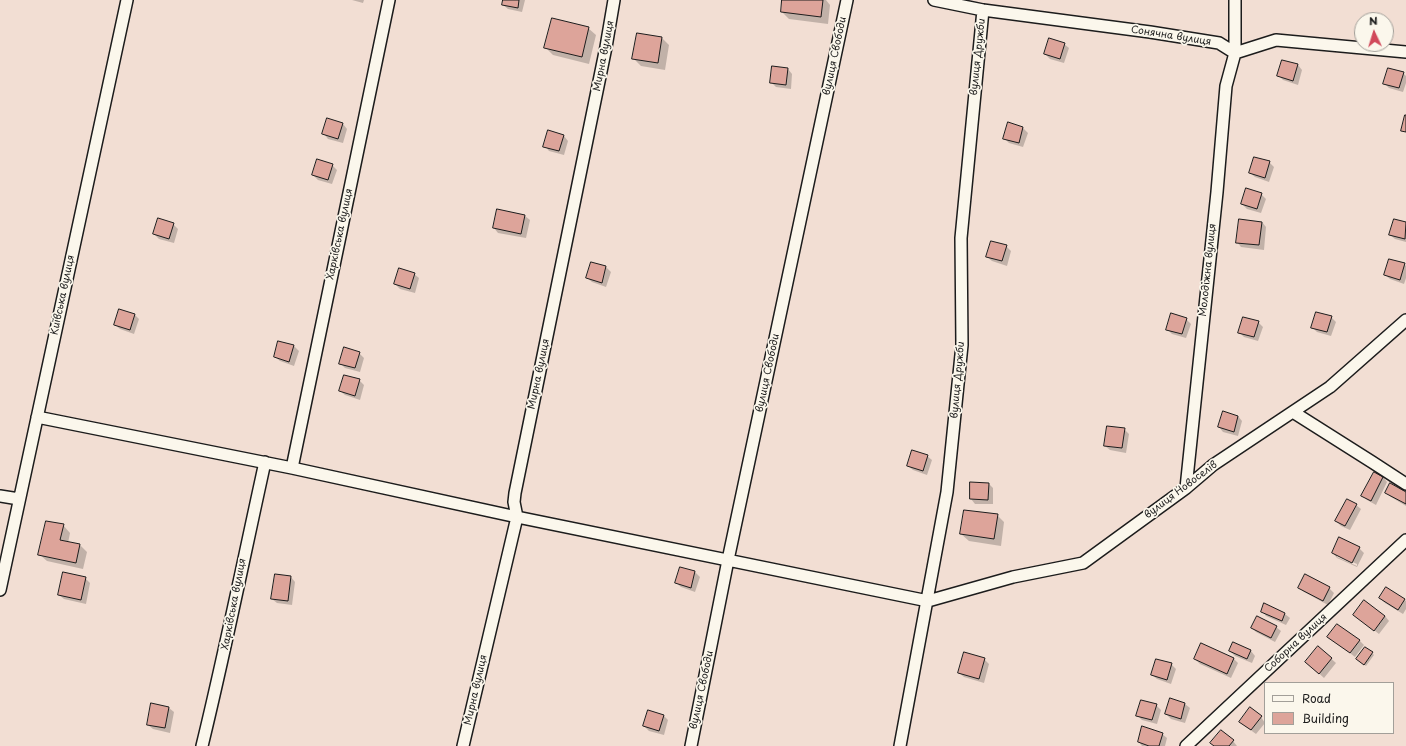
<!DOCTYPE html>
<meta charset="utf-8">
<style>
body{margin:0}
#map{position:relative;width:1406px;height:746px;overflow:hidden;background:#f2ded3;font-family:"Playpen Sans",sans-serif}
canvas{display:block}
.legend{position:absolute;left:1264px;top:682px;width:130px;height:52px;box-sizing:border-box;background:#fbf7ec;border:1px solid #a29f99;margin:0;padding:5px 7px;list-style:none;font-size:12px;color:#1c1c1c}
.legend li{display:flex;align-items:center;gap:8px;height:20px}
.legend b{width:20px;border:1px solid #a29f99}
.north{position:absolute;left:1354px;top:12px;width:40px;height:40px;box-sizing:border-box;background:#fbf7ec;border:1px solid #a29f99;border-radius:50%;rotate:356deg;font-size:11px;font-weight:700;line-height:16px;text-align:center;color:#1c1c1c}
.north::after{content:'';display:block;margin:auto;width:14px;height:18px;background:#d1495b;clip-path:polygon(50% 0,100% 100%,50% 72%,0 100%)}
</style>
<div id="map">
<canvas width="1406" height="746"></canvas>
<ul class="legend">
<li><b style="height:5px;background:#fbf7ec"></b>Road</li>
<li><b style="height:11px;background:#dda49a"></b>Building</li>
</ul>
<div class="north">N</div>
</div>
<script>
const ctx = document.querySelector('canvas').getContext('2d');
ctx.lineJoin = 'round';
function fillPath(path, color) { ctx.fillStyle = color; ctx.fill(path, 'evenodd'); }
function trace(path, color, width, dash) { ctx.strokeStyle = color; ctx.lineWidth = width; ctx.lineCap = dash ? 'butt' : 'round'; ctx.setLineDash(dash || []); ctx.stroke(path); }
function drawText(font, color, halo, rows, align = 'center') {
  ctx.font = font + ' "Playpen Sans",sans-serif'; ctx.lineWidth = 3.5; ctx.setLineDash([]); ctx.textBaseline = 'middle'; ctx.strokeStyle = halo; ctx.fillStyle = color; for (const [text, x, y, turn = 0] of rows) {
    ctx.save(); ctx.translate(x, y); ctx.rotate((+turn || 0) * Math.PI / 180); ctx.textAlign = isNaN(turn) ? turn : align; if (halo) ctx.strokeText(text, 0, 0); ctx.fillText(text, 0, 0); ctx.restore();
  }
}
fillPath(new Path2D(`
 M352 0H364L363 3Z
 M504 0H525L522 12 508 9 503 5Z
 M783 0H826L830 5 828 24 789 19 782 12Z
 M588 28 596 35 589 64 553 55 546 48Z
 M662 38 669 45 665 70 641 66 634 59Z
 M1064 44 1069 48 1064 63 1050 59 1045 54Z
 M1298 65 1302 70 1298 85 1283 80 1279 76Z
 M788 69 792 74 791 89 776 87 771 82Z
 M1403 73 1406 76V83L1403 92 1389 88 1384 83Z
 M343 124 347 129 343 143 328 139 324 134Z
 M1008 124 1023 128 1028 133 1023 147 1009 143 1004 138Z
 M564 136 568 141 564 155 549 151 545 146Z
 M1269 162 1274 167 1269 182 1255 177 1250 173Z
 M332 165 337 170 332 184 318 180 313 175Z
 M1261 194 1266 199 1261 213 1247 209 1242 204Z
 M498 210 525 216 530 220 526 238 498 233 494 228Z
 M1395 220 1406 223V242L1395 239 1390 235Z
 M1262 222 1266 227 1264 250 1241 247 1237 242Z
 M173 224 178 229 174 243 159 239 154 234Z
 M1006 246 1011 251 1007 266 992 261 987 257Z
 M591 263 606 267 611 272 606 287 592 282 587 278Z
 M1404 264 1406 266V278L1404 284 1390 279 1385 275Z
 M414 274 419 278 415 293 400 289 395 284Z
 M134 314 139 319 134 334 120 329 115 325Z
 M1331 317 1336 322 1331 336 1317 332 1312 327Z
 M1186 319 1191 324 1186 338 1172 334 1167 329Z
 M1258 322 1263 327 1258 341 1244 337 1239 332Z
 M279 342 294 346 299 351 294 366 280 361 275 357Z
 M359 353 364 358 360 372 345 368 340 363Z
 M359 380 364 385 360 400 345 395 340 391Z
 M1238 416 1242 421 1238 436 1223 432 1219 427Z
 M1124 429 1129 434 1126 453 1110 450 1105 446Z
 M927 456 932 460 927 475 913 470 908 466Z
 M1375 473 1383 477 1387 482 1376 505 1367 500 1363 496Z
 M989 484 993 488V504H975L971 499Z
 M1386 493H1406V506L1391 497Z
 M1356 505 1361 509 1350 530 1341 526 1336 521Z
 M997 515 1004 522 1001 546 969 541 961 534Z
 M63 525 70 533 68 543 80 545 87 552 83 569 47 561 39 554Z
 M1359 548 1364 553 1357 567 1337 558 1333 553ZM1337 555 1357 564V566L1337 557Z
 M680 568 695 572 700 577 695 592 681 587 676 583Z
 M291 577 295 582 292 605 277 603 272 599Z
 M85 578 90 583 86 604 64 599 59 595Z
 M1299 588H1329L1334 593 1328 605 1304 592Z
 M1386 588 1406 601V609L1403 614 1385 603 1380 598Z
 M1265 605 1285 614 1290 618 1286 625 1266 616 1262 611Z
 M1354 615 1385 616 1389 621 1379 634Z
 M1276 627 1281 631 1275 642 1256 632 1252 628Z
 M1329 637 1359 640 1364 645 1355 657Z
 M1233 644 1251 651 1255 656 1252 663 1235 656 1230 651Z
 M1318 647 1336 663 1324 678 1311 666Z
 M1372 653 1374 655 1366 666 1359 661Z
 M1233 658 1238 663 1231 678 1200 664 1195 659Z
 M984 659 989 664 984 683 964 677 959 673Z
 M1171 664 1176 669 1171 684 1157 679 1152 675Z
 M1170 699 1185 704 1190 708 1185 723 1171 719 1166 714Z
 M152 704 169 708 174 712 170 733 153 729 148 725Z
 M1156 705 1161 710 1157 724 1142 720 1137 715Z
 M664 716 668 720 664 735 649 731 644 726Z
 M1261 717 1265 723 1256 734 1245 726Z
 M1162 734 1167 738 1165 746H1142L1139 742Z
 M1233 741 1237 746H1214Z`), '#0003');
const building = new Path2D(`
 M503 0H519L518 8 502 5Z
 M782 0H823L821 17 781 12Z
 M552 18 589 27 582 57 544 48Z
 M637 33 662 37 658 63 632 59Z
 M1049 38 1065 43 1060 59 1044 54Z
 M1282 60 1298 64 1293 81 1277 76Z
 M772 66 788 68 786 85 770 83Z
 M1388 68 1404 72 1399 88 1383 84Z
 M1405 115H1406V132L1401 131Z
 M327 118 343 123 338 139 322 134Z
 M1008 122 1023 127 1019 143 1003 139Z
 M548 130 564 135 559 151 543 147Z
 M1254 157 1270 161 1265 178 1249 173Z
 M317 159 333 164 328 180 312 175Z
 M1246 188 1262 193 1257 209 1241 204Z
 M497 209 525 215 521 234 493 228Z
 M158 218 174 223 169 239 153 234Z
 M1239 219 1262 222 1259 245 1236 243Z
 M1394 219 1406 222 1405 239 1389 235Z
 M991 241 1007 245 1002 261 986 257Z
 M1389 259 1405 263 1400 280 1384 275Z
 M591 262 606 266 602 283 586 278Z
 M399 268 415 273 410 289 394 284Z
 M119 309 135 314 130 330 114 325Z
 M1316 312 1332 316 1327 332 1311 328Z
 M1171 313 1187 318 1182 334 1166 330Z
 M1243 317 1259 321 1254 337 1238 333Z
 M278 341 294 345 289 362 274 357Z
 M344 347 360 352 355 368 339 364Z
 M344 375 360 379 355 396 339 391Z
 M1223 411 1238 416 1234 432 1218 427Z
 M1107 426 1125 428 1122 448 1104 446Z
 M912 450 928 455 923 471 907 466Z
 M1374 472 1383 477 1371 501 1361 496Z
 M970 482 989 483 988 500 970 499Z
 M1390 483 1406 492V504L1385 493Z
 M1347 499 1357 504 1345 526 1335 521Z
 M964 510 998 514 994 539 960 534Z
 M46 521 64 524 60 540 80 544 76 563 38 555Z
 M1339 537 1360 547 1352 563 1332 553Z
 M680 567 695 571 691 588 675 583Z
 M63 572 86 577 81 600 58 595Z
 M275 574 291 576 288 601 271 599Z
 M1305 574 1330 587 1323 601 1298 588Z
 M1386 587 1405 599 1398 610 1379 598Z
 M1364 600 1385 616 1374 631 1353 615Z
 M1264 603 1285 613 1282 621 1261 612Z
 M1257 616 1277 626 1271 638 1251 628Z
 M1337 624 1360 640 1350 653 1327 637Z
 M1233 642 1251 650 1247 659 1229 651Z
 M1201 643 1234 658 1227 674 1194 659Z
 M1318 646 1332 658 1319 674 1305 662Z
 M1365 647 1373 652 1364 665 1356 659Z
 M964 652 985 658 979 679 958 673Z
 M1156 659 1172 663 1167 680 1151 675Z
 M1170 698 1185 703 1181 719 1165 714Z
 M1141 700 1157 704 1152 720 1136 716Z
 M151 703 169 707 165 728 147 725Z
 M1250 707 1262 716 1251 730 1239 722Z
 M648 710 664 715 659 731 643 726Z
 M1142 726 1163 733 1159 746H1149L1138 742Z
 M1221 730 1234 740 1229 746H1214L1210 743Z`);
fillPath(building, '#dda49a');
trace(building, '#1c1c1c', 1);
const minor = new Path2D(`
 M934 0 983 10 1150 32 1219 43 1235 53 1276 40 1406 52
 M1293 412 1372 462 1406 484
 M37 417 292 468 517 517 928 601 1013 577 1083 563 1186 488 1213 465 1330 387 1406 320
 M292 468 389 0
 M1186 488 1217 192 1226 86 1235 53V0
 M0 496 19 499
 M0 590 127 0
 M202 746C225 652 244 557 265 462
 M463 746 517 517 514 502 515 493 606 47 614 0
 M691 746 728 560 847 0
 M900 746 947 492 962 345 961 238 983 10
 M1186 746 1406 540`);
trace(minor, '#1c1c1c', 14);
trace(minor, '#fbf7ec', 11);
drawText('10px', '#1c1c1c', '#fbf7ec', [
 ["Сонячна вулиця",1171,36,9],
 ["Мирна вулиця",604,56,-79],
 ["вулиця Свободи",835,56,-78],
 ["вулиця Дружби",978,57,-84],
 ["Харківська вулиця",340,234,-78],
 ["Молодіжна вулиця",1208,270,-84],
 ["Київська вулиця",63,295,-78],
 ["вулиця Свободи",768,373,-78],
 ["Мирна вулиця",539,374,-78],
 ["вулиця Дружби",958,380,-85],
 ["вулиця Новоселів",1181,490,-37],
 ["Харківська вулиця",234,604,-79],
 ["Соборна вулиця",1296,643,-43],
 ["Мирна вулиця",476,690,-77],
 ["вулиця Свободи",702,690,-78]
]);
</script>
